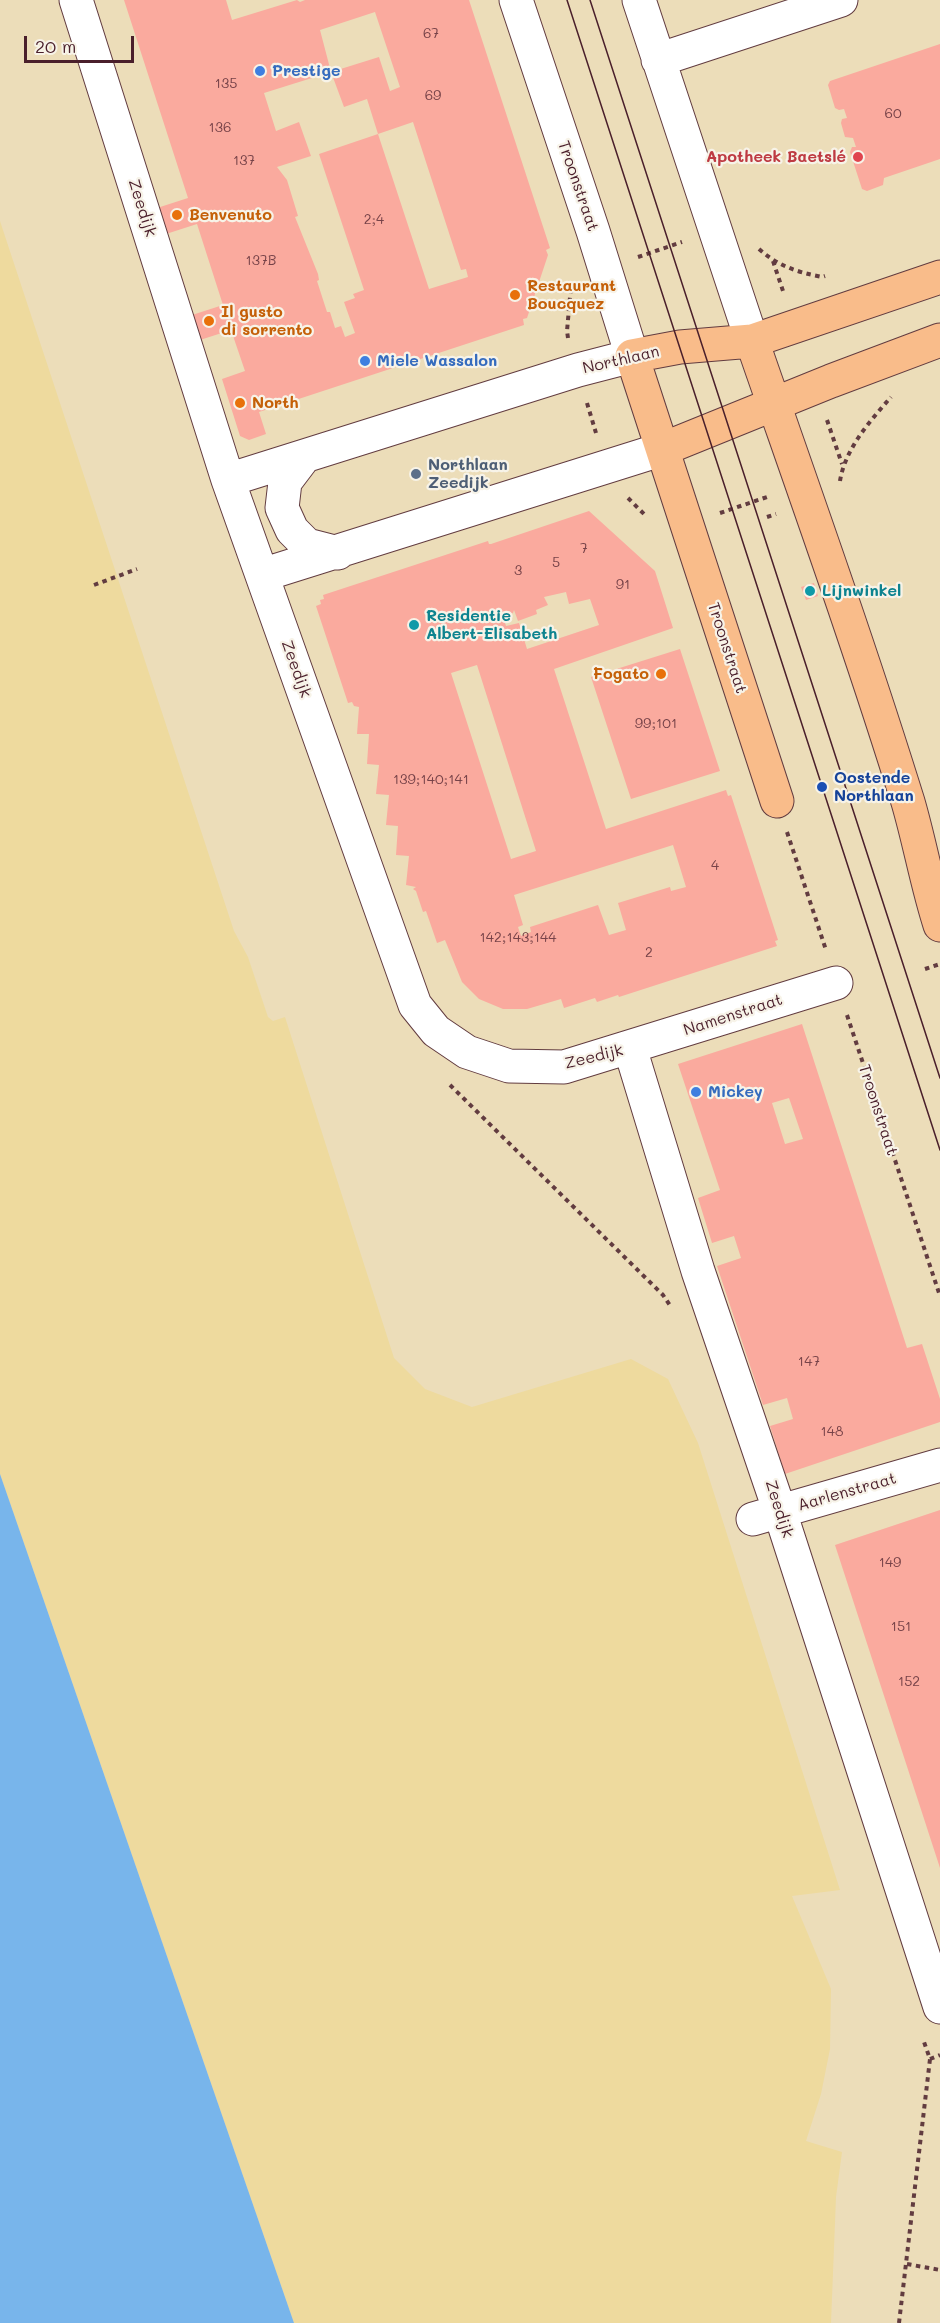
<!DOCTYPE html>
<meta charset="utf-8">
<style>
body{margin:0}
#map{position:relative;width:940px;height:2323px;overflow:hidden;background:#ecddb9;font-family:Mali,sans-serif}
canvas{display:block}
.scale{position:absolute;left:24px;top:36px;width:110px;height:27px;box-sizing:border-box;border:3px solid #4a1f2b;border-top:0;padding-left:8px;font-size:18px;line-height:21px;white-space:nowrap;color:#4a1f2b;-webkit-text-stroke:4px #f7f3e8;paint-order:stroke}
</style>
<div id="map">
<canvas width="940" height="2323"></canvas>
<div class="scale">20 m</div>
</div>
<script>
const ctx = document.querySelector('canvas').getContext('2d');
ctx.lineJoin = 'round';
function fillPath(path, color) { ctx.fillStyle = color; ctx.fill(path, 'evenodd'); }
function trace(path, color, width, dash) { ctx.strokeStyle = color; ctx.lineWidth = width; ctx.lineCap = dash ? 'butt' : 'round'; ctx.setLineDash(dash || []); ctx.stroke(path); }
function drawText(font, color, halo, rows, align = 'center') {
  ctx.font = font + ' Mali,sans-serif'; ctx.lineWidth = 4.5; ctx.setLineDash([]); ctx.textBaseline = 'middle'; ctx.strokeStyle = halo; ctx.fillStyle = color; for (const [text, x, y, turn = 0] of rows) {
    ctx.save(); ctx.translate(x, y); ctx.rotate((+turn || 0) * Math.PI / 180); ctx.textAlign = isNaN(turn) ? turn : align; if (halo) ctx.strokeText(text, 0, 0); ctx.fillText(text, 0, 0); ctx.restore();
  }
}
fillPath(new Path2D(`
 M0 221 234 931 248 957 268 1017 273 1021 285 1017 394 1358 425 1389 472 1407 631 1359 668 1379 698 1443 840 1890 792 1896 831 1989 830 2049 821 2094 806 2141 842 2152 836 2197 831 2323H294L0 1474Z`), '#eeda9e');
fillPath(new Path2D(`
 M0 1474 294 2323H0Z`), '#78b5eb');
fillPath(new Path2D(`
 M124 0H226L232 20 297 0 300 2 305 0H469L550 248 546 250 548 255 527 318 523 319 524 325 259 412 266 434 249 440 240 436 222 379 245 371 231 330 200 340 192 315 223 305 197 224 166 234 157 208 188 198ZM375 12 400 87 390 91 379 57 331 72 344 107 367 99 378 134 413 122 461 270 466 269 468 277 429 289 378 134 319 154 364 290 353 294 355 298 344 302 355 333 345 337 341 326 335 328 330 312H327L317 281 319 280 318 274 295 217 298 216 287 180 277 167 311 156 299 122 276 131 264 93 331 72 320 30Z
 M940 44V159L884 178 883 185 867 191 862 189 850 152 852 147H856L853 138 845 137 841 123 842 119 847 118 844 109 839 110 835 108 828 85 830 81Z
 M589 511 655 571 673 628 554 669 606 829 726 790 728 796 731 795 778 940 775 941 777 946 619 997 618 995 597 1002 595 998 564 1008 561 999 527 1009H503L479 999 462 982 445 940 437 943 426 911 423 912 416 891 413 889 416 887 406 885 409 856 396 855 398 826 386 825 389 795 376 794 379 765 367 764 369 734H357L359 707 354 706 352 702 348 703 316 606 321 604 320 600 324 599 323 595 488 541 489 544H491ZM566 592 569 604 590 599 599 625 527 649 519 623 506 626 503 616 513 613 514 610 518 621 537 614 536 610 548 605 544 597ZM477 665 536 851 511 859 451 673ZM673 845 686 887 671 891 670 887 618 903 626 930 609 935 598 905 530 927 531 932 521 936 518 927 523 925 514 895Z
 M814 583 818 596 806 600 801 587Z
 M680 649 720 771 631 799 591 677Z
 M802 1024 907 1348 922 1344 940 1399V1422L785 1474 770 1426 793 1419 787 1398 763 1405 717 1266 741 1258 734 1236 712 1243 698 1198 720 1190 678 1064ZM789 1098 803 1139 785 1144 772 1103Z
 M940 1510V1868L835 1545Z`), '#faaa9e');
const minor = new Path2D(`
 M76 0 228 480 415 1005 436 1031 467 1052 509 1066 564 1067 836 983
 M639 0 752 341
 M658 60 841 0
 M304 457 285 482 282 508 292 530 307 545 338 553
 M228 480 578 370 632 356 593 231 516 0
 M262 575 663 449
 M630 1048 698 1271 780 1512 940 2007
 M753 1519 940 1465`);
const major = new Path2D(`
 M752 341C805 494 860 647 908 802 920 843 927 885 940 925
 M663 449 831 381 940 340
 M777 801 632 356 680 347 752 341 940 277`);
trace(minor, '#623c40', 35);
trace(major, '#623c40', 35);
trace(new Path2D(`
 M759 249C778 266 797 272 822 277L825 276
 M638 257 682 242
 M773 261 784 294
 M568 338 567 331 571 286
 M587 403 596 433
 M827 420 842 464
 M840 481C845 449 870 421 891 397
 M628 498 644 514
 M720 513 770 496
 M767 517 776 514
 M94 585 137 569
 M787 832 826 950
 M925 969 940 964
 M847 1015 940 1296
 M450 1085 663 1295 671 1307
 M930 2059 940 2055
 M907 2264 940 2270
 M899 2323 930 2059 923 2039`), '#623c40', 4, [4.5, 4.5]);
trace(minor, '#fff', 33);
trace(major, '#f9bc8a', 33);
trace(new Path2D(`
 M567 0 940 1150
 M590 0 940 1078`), '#4a1f2b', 1.5);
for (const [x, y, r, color] of [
 [260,71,6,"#3f7fe0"],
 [858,157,6,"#e0444e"],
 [177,215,6,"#e8710a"],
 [515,295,6,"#e8710a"],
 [209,321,6,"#e8710a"],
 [365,361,6,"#3f7fe0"],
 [240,403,6,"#e8710a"],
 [416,474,6,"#5c6f8a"],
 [810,591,6,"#0f9aa8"],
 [414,625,6,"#0f9aa8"],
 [661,674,6,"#e8710a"],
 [822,787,6,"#1a4fb4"],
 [696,1092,6,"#3f7fe0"]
]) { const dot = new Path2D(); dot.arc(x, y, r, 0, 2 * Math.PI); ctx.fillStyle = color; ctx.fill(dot); trace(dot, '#f7f3e8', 2); }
drawText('14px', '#764248', null, [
 ["67",431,34],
 ["135",226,84],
 ["69",433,96],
 ["60",893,114],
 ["136",220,128],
 ["137",244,161],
 ["2;4",374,220],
 ["137B",261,261],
 ["7",584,549],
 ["5",556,563],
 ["3",518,571],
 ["91",623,585],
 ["99;101",656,724],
 ["139;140;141",431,780],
 ["4",715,866],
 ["142;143;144",518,938],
 ["2",649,953],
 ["147",809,1362],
 ["148",832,1432],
 ["149",890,1563],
 ["151",901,1627],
 ["152",909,1682]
]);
drawText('bold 16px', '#366cbe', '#f7f3e8', [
 ["Prestige",272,71],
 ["Miele Wassalon",377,361],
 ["Mickey",708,1092]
], 'left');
drawText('bold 16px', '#be3a42', '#f7f3e8', [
 ["Apotheek Baetslé",846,157]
], 'right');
drawText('16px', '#4a1f2b', '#f7f3e8', [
 ["Troonstraat",578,186,71],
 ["Zeedijk",142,208,72],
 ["Northlaan",621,360,-13],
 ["Troonstraat",727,648,72],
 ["Zeedijk",296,669,70],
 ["Namenstraat",733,1015,-18],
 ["Zeedijk",594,1057,-14],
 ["Troonstraat",878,1110,72],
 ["Aarlenstraat",847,1492,-16],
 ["Zeedijk",779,1509,72]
]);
drawText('bold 16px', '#c56008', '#f7f3e8', [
 ["Benvenuto",189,215],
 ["Restaurant",527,286],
 ["Boucquez",527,304],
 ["Il gusto",221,312],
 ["di sorrento",221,330],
 ["North",252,403],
 ["Fogato",649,674,"right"]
], 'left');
drawText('bold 16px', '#4e5e75', '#f7f3e8', [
 ["Northlaan",428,465],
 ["Zeedijk",428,483]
], 'left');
drawText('bold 16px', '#0d838f', '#f7f3e8', [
 ["Lijnwinkel",822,591],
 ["Residentie",426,616],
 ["Albert-Elisabeth",426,634]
], 'left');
drawText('bold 16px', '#164399', '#f7f3e8', [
 ["Oostende",834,778],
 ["Northlaan",834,796]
], 'left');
</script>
